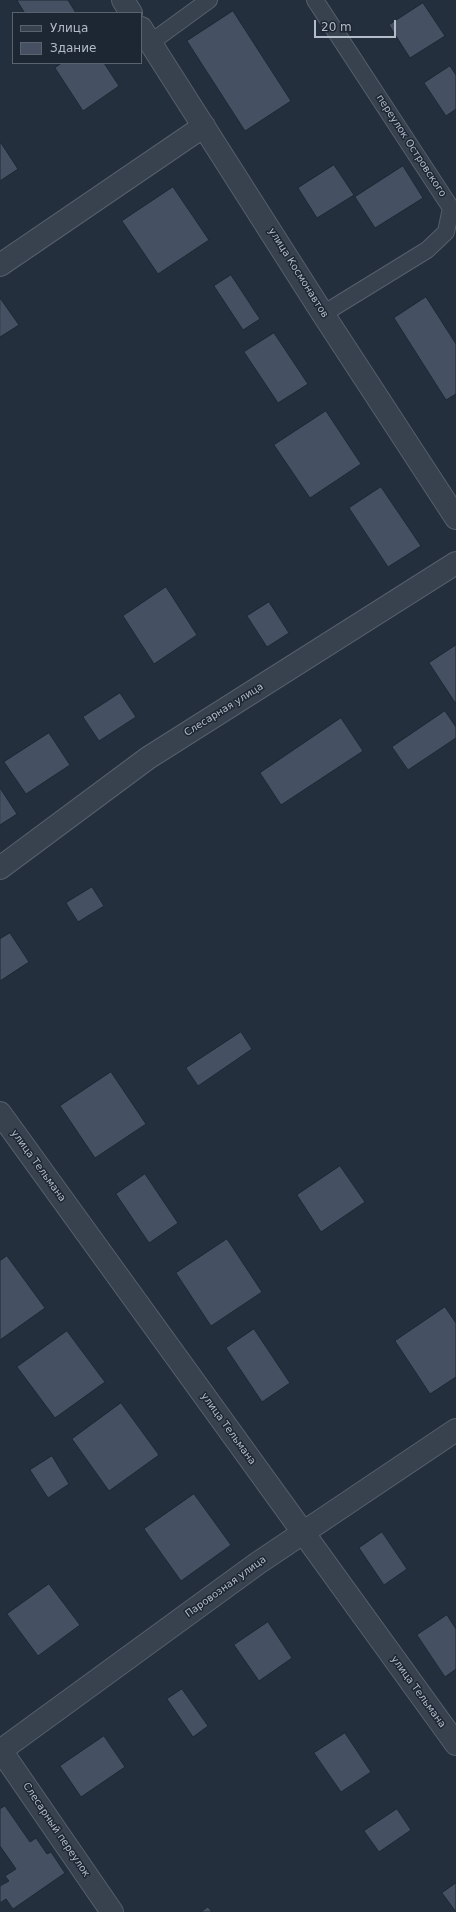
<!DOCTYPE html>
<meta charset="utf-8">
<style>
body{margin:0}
#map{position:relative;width:456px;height:1912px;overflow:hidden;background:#242f3e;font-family:"DejaVu Sans",sans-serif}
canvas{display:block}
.legend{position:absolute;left:12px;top:12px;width:130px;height:52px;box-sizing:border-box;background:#1d2633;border:1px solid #59626f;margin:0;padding:5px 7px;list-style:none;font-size:12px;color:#b4bcc9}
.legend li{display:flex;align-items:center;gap:8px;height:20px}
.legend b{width:20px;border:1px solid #59626f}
.scale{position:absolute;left:314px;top:20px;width:82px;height:18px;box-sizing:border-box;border:2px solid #b4bcc9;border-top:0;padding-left:5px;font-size:12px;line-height:14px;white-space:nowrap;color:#b4bcc9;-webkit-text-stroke:3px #1d2633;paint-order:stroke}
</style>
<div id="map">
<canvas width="456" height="1912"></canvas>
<ul class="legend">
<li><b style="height:5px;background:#38414e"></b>Улица</li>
<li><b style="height:11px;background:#455162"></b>Здание</li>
</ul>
<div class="scale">20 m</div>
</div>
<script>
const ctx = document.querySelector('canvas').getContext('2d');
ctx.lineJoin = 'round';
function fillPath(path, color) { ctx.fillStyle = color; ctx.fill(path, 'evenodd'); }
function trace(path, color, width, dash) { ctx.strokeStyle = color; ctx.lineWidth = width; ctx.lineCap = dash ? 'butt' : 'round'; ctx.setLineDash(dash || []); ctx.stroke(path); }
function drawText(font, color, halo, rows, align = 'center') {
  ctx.font = font + ' "DejaVu Sans",sans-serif'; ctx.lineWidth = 3; ctx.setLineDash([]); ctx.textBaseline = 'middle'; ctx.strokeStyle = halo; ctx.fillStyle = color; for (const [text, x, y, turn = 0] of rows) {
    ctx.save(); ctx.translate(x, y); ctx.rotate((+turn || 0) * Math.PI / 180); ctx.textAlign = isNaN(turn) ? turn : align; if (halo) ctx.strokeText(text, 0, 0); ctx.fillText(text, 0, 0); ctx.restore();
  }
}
const building = new Path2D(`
 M17 0H68L76 13H25Z
 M423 3 445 36 410 58 389 25Z
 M233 11 291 101 245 131 187 41Z
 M62 63H104L119 86 83 111 55 68Z
 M450 66 456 75V109L446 116 424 83Z
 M1 143 18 169 0 181V144Z
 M334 165 354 195 317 218 298 188Z
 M403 166 423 198 375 228 355 197Z
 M173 187 209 240 158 274 122 221Z
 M231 275 260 319 243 330 214 286Z
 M426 297 456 344V394L446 400 394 318Z
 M0 298 19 325 0 337Z
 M274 333 308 384 278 403 244 352Z
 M326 411 361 464 310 498 274 445Z
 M381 487 421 546 388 567 349 508Z
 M166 587 197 635 154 664 123 616Z
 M269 602 289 633 267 647 247 616Z
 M456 645V704L429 663Z
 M120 693 136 717 99 741 83 717Z
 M445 711 456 727V738L408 770 392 747Z
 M341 718 363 751 281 805 260 773Z
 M49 733 70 765 26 794 4 762Z
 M0 788 17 814 0 825Z
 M92 887 104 906 78 922 66 903Z
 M10 933 29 962 0 981V939Z
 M241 1032 252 1049 198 1086 186 1068Z
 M111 1072 146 1124 95 1158 60 1106Z
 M340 1166 365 1202 321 1232 297 1195Z
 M145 1174 178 1223 149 1243 116 1194Z
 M227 1239 262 1292 211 1326 176 1273Z
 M7 1256 45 1308 0 1340V1261Z
 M445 1307 456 1323V1377L430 1394 395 1341Z
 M254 1329 290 1383 262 1402 226 1348Z
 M67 1331 105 1382 55 1418 17 1367Z
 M121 1403 159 1455 109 1491 72 1439Z
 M52 1456 69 1484 48 1498 30 1470Z
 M194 1494 231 1545 181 1581 144 1529Z
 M382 1532 407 1569 384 1585 359 1548Z
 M49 1584 80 1625 38 1656 7 1614Z
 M447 1615 456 1629V1669L445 1677 417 1635Z
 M268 1622 292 1658 259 1681 234 1645Z
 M182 1689 208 1726 193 1737 167 1699Z
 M345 1733 371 1772 341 1792 314 1753Z
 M104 1736 125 1767 81 1797 60 1766Z
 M5 1806 30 1842 36 1838 47 1854 51 1852 65 1873 13 1909 6 1899 0 1903V1886L9 1881 5 1876 16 1869 0 1846V1809Z
 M397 1809 411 1830 379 1852 364 1831Z
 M456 1883V1912L442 1893Z
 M208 1907 212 1912H201Z`);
fillPath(building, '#455162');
trace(building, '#1f2835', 1);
const lane = new Path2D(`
 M315 0 451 208 446 232 427 250 323 314
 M150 43 209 0`);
const street = new Path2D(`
 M123 0 131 13
 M141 28 323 314 456 518
 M0 265 204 126
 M0 868 148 758 456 563
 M0 1113 456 1744
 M0 1749 112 1912
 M0 1751 258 1563 456 1430`);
trace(lane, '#565f6c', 18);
trace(street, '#565f6c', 24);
trace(lane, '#38414e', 16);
trace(street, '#38414e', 22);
drawText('10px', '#b4bcc9', '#1d2633', [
 ["переулок Островского",411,146,57],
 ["улица Космонавтов",298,273,58],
 ["Слесарная улица",224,710,-32],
 ["улица Тельмана",38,1166,54],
 ["улица Тельмана",228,1429,54],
 ["Паровозная улица",226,1587,-36],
 ["улица Тельмана",418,1692,54],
 ["Слесарный переулок",56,1830,56]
]);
</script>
